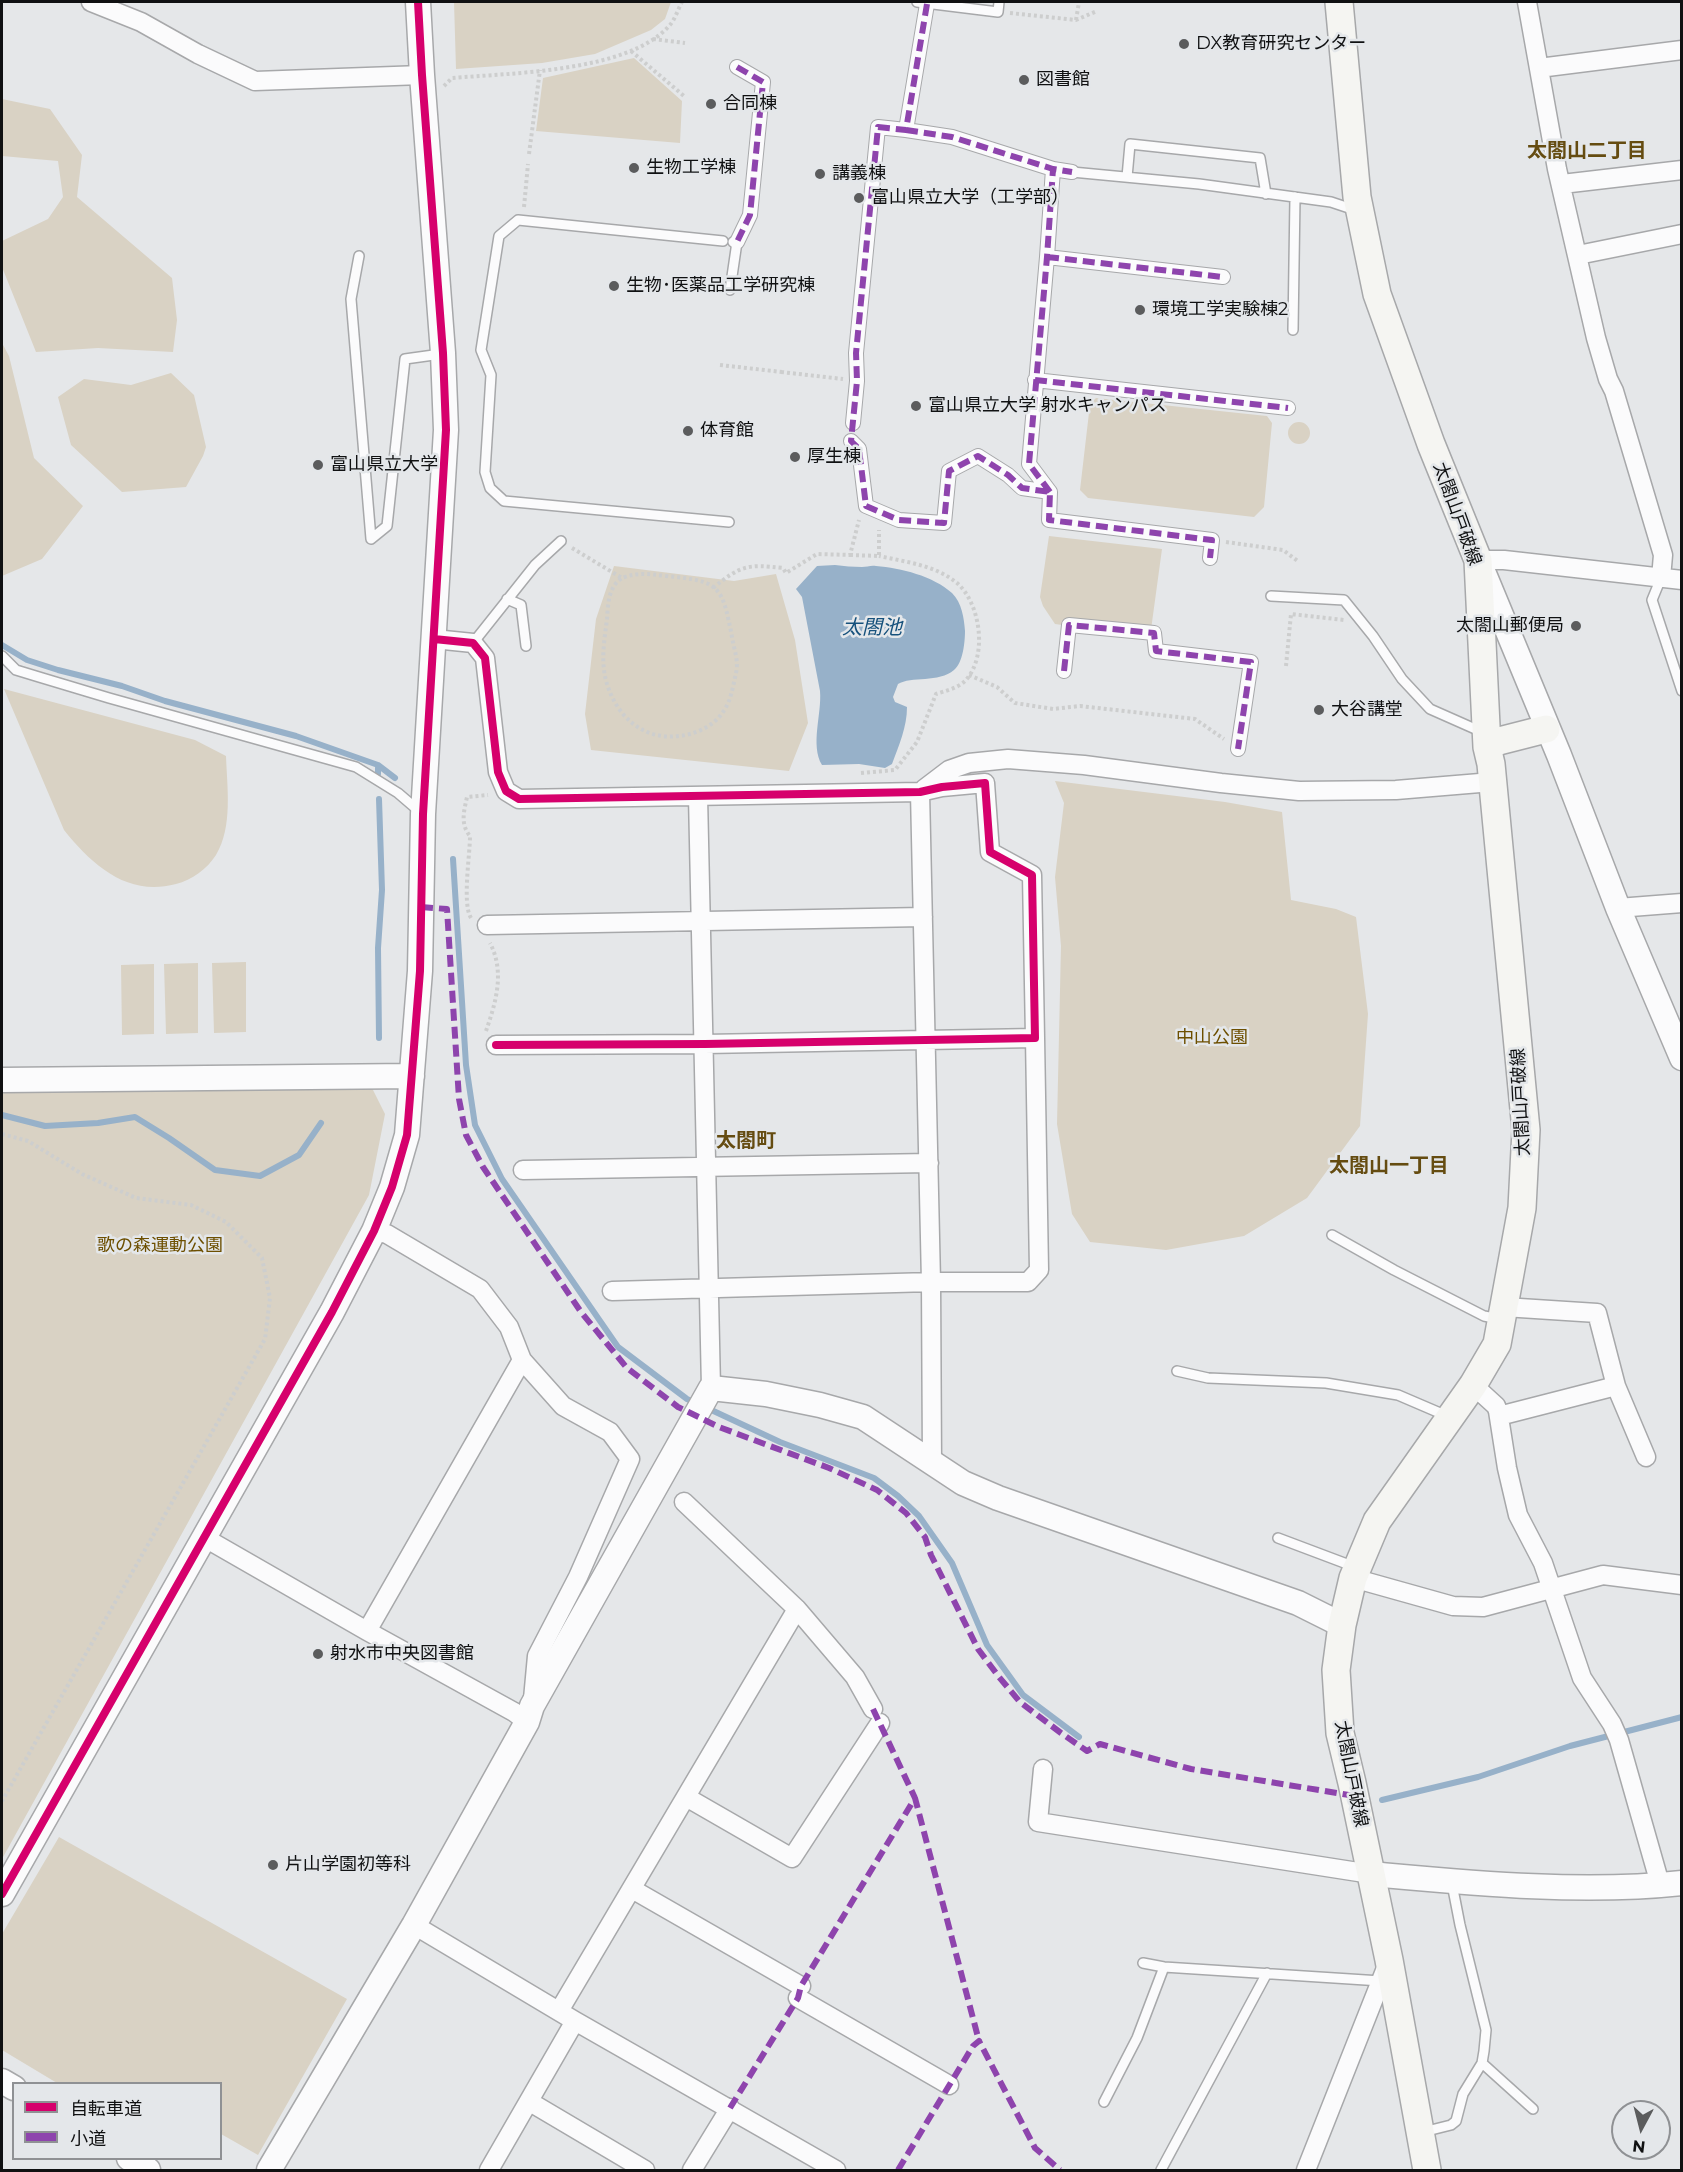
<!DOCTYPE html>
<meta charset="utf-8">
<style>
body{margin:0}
#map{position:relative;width:1683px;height:2172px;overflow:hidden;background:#e5e7e9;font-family:Montserrat,"Noto Sans JP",sans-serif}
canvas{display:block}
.frame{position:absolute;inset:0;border:3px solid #101112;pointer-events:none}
.legend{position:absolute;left:12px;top:2082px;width:210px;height:78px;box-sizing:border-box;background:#e4e7ea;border:2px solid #8f9194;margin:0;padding:8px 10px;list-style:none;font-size:18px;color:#101112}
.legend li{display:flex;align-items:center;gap:12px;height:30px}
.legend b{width:30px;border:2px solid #8f9194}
.north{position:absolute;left:1611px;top:2100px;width:60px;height:60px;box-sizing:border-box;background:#e4e7ea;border:2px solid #8f9194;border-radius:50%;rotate:187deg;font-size:16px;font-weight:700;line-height:24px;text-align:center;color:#101112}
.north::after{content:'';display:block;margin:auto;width:21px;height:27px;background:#5b5c5d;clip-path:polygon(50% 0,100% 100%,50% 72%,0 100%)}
</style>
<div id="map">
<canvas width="1683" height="2172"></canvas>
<div class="frame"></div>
<ul class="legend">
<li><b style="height:8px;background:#d6006c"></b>自転車道</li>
<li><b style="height:8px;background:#8e44ad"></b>小道</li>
</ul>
<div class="north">N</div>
</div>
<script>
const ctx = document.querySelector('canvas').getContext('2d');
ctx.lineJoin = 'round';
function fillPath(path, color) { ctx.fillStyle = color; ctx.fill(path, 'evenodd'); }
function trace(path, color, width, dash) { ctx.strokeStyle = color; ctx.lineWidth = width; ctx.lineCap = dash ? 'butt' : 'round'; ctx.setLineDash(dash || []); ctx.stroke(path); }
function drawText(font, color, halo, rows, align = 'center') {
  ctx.font = font + ' Montserrat,"Noto Sans JP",sans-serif'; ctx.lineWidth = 5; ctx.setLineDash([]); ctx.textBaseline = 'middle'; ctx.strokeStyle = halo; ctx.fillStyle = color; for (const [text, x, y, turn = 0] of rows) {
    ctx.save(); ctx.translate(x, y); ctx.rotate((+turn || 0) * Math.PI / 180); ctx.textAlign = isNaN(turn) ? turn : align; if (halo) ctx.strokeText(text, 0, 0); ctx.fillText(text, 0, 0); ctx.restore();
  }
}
fillPath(new Path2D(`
 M454 2H671L665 19 651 30 595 54 542 63 456 69Z
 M634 58 682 101 680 143 536 131 543 78Z
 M2 99 50 109 82 155 77 197 172 278 177 320 173 352 98 348 36 352 2 267V241L48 219 63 197 58 161 2 156Z
 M2 343 9 356 34 458 83 506 42 559 2 576Z
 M171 373 194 395 206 447 203 456 186 487 122 492 71 445 58 397 84 379 131 385Z
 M1096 398 1267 416 1272 423 1264 507 1254 517 1088 498 1080 490 1090 404Z
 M1288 433a11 11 0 1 1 22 0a11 11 0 1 1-22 0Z
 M1049 536 1162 549 1150 637 1055 624 1043 606 1040 597Z
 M614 566 734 581 776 574 795 640 808 723 789 771 591 750 585 714 596 619Z
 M4 689 195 740 226 756C227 787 233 827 216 855 207 869 192 880 176 884 128 897 93 866 64 830Z
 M1055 781 1225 802 1282 812 1291 900 1336 909 1356 917 1368 1014 1360 1126 1307 1198 1244 1236 1166 1250 1090 1242 1072 1214 1057 1124 1061 946 1055 877 1064 803Z
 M246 962V1032L214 1033 212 963Z
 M198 963V1033L166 1034 164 964Z
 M154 964V1034L122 1035 121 965Z
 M371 1086 385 1114 369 1195 2 1859V1087Z
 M59 1837 347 1999 258 2155 221 2134 220 2084 57 2083 2 2050V1934Z`), '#d9d2c4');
fillPath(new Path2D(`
 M835 565C844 566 853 567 862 567 867 567 871 565 876 566 901 568 933 576 952 593 962 603 964 618 965 631 965 642 963 663 954 670 939 683 911 676 898 684L893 697 895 702 907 707C907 727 899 745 892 764L885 768 859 764 822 765C810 745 822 714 820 691L802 597 796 589 817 566Z`), '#97b1c9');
trace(new Path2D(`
 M2 645 27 660 58 670 122 686 165 701 296 736 378 765 395 778
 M378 765V774
 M379 799 382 890 378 948 379 1038
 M453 859 466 1065 475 1125 502 1179 618 1347 687 1399 698 1404
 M2 1115 45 1126 98 1123 135 1117 169 1138 215 1170 260 1176 299 1155 321 1123
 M707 1408 780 1442 874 1478 898 1496 919 1516 952 1563 987 1645 1023 1695 1079 1737
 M1382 1800 1478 1777 1570 1746 1682 1717`), '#97b1c9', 6);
const service = new Path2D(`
 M917 2 998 12 999 2
 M1072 172 1199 184 1331 202 1355 210
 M1127 177 1130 144 1260 158 1266 194
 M723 241 518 220 499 236 481 350 491 375 485 472 490 488 504 501 729 522
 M359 256 351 299 371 539 387 526 405 359 441 354
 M730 290 737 242H733
 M1293 330 1295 197
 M1661 578 1652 600 1682 691
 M1271 596 1344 600 1373 636 1402 679 1430 709 1482 732
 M507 599 521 605 526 646
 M473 643 535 565 561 541
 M2 656 16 670 39 677 109 698 356 767 398 793 419 811
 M1332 1235 1394 1270 1484 1316 1499 1319
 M1177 1371 1208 1378 1326 1383 1398 1395 1447 1416
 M1278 1538 1355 1567
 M1143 1963 1164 1967 1381 1981
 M1482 2063 1533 2109
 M1104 2102 1137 2038 1164 1967
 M1423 2132 1451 2125 1456 2121 1463 2094 1482 2063 1484 2051 1486 2030 1460 1925 1452 1884
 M1161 2170 1267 1973`);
const pedestrian = new Path2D(`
 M737 67 763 82 750 215 737 242
 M906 130 952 137 1053 169 1072 172
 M1047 257 1223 277
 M1035 380 1288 408
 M853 423 857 381 856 353 878 127 906 130 927 4
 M851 441 859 449 866 506 899 520 944 523 949 471 978 456 1008 475 1022 488 1050 492 1049 520 1212 540 1210 558
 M1050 492 1029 464 1047 257 1053 169
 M1064 671 1069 625 1154 633 1156 651 1251 662 1238 749`);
const minor = new Path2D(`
 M91 2 141 22 198 54 255 81 422 75
 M1527 2 1557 169 1596 338 1608 379 1614 391 1663 555 1661 578
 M1539 68 1682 50
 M1562 184 1682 170
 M1578 255 1682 234
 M1478 560H1504L1682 580
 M434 639 473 643 485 658 498 772 506 791 519 799 920 792 942 787 985 783 990 852 1032 875 1035 1038 705 1044 496 1045
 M924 789 949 770 969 763 1008 759 1084 765 1221 783 1299 791 1396 790 1492 782
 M920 792 931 1282 932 1464
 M698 796 711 1388
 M1618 908 1682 903
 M487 925 923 917
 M523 1170 929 1163
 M612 1291 931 1282H1028L1039 1270 1035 1038
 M1504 1307 1597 1313 1616 1386 1646 1457
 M522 1360 563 1406 610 1432 630 1459 578 1577 537 1656 533 1699
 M1473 1385 1496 1406 1498 1411 1507 1468 1518 1515 1543 1563 1582 1678 1612 1724 1619 1740 1660 1884
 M1499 1416 1616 1386
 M684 1502 797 1609
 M205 1538 367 1631 514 1712 527 1722
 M1353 1578 1453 1606 1483 1607 1603 1575 1682 1585
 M367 1631 522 1360 509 1327 480 1289 387 1234 374 1231
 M1043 1769 1038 1822 1371 1874
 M686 1797 792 1858 880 1723
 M632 1889 801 1986
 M414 1925 575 2021 836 2170
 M798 1998 949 2085
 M559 2011 797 1609 855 1677 873 1709
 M530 2102 645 2170
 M489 2170 575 2021
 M692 2170 730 2108
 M1306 2170 1388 1963`);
const tertiary = new Path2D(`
 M1482 569 1559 755 1618 908 1682 1058
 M2 1080 412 1076
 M1371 1874C1471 1883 1581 1894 1682 1883
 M2 1894 332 1312 374 1231 392 1187 407 1135 420 971 423 814 446 430 443 353 422 75 418 2
 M2 2081 14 2088
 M129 2158 148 2170
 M269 2170 414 1925 527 1722 532 1706 711 1388 766 1394 820 1405 863 1417 963 1483 998 1498 1298 1603 1342 1625`);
const secondary = new Path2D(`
 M1339 2 1357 197 1377 294 1431 444 1478 560 1487 747 1491 764 1526 1130 1522 1208 1497 1344 1473 1385 1377 1521 1353 1578 1342 1625 1336 1670 1340 1733 1352 1783 1389 1960 1427 2170
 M1487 747 1499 741 1546 729`);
trace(service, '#a7a8aa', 12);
trace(pedestrian, '#a7a8aa', 16);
trace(minor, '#a7a8aa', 21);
trace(tertiary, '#a7a8aa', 27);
trace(secondary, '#a7a8aa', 30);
trace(new Path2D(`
 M1010 13 1076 20 1097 11
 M1076 20 1079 2
 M653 39 685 43
 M631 51 684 96
 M444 86 452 78C511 73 628 72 669 26 675 20 678 9 682 2
 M529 154 540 70
 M524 207 528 164
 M720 365 782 372
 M781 372 843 379
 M1226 542 1283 550 1299 562
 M572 548 622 578C638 572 649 574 666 576 720 581 722 585 732 637 734 649 739 662 736 673 733 686 731 701 723 712 708 735 669 743 645 731 627 723 614 705 608 687 600 665 604 642 607 619 608 605 608 587 622 578
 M850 555 879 556V530
 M713 588C741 565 748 564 783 568L786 573 817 554 850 555 859 520
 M1286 666 1291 614 1344 620
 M969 675 997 687 1015 703 1053 709 1080 706 1195 719 1224 739
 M861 773 895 770 917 742 936 694C945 691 958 688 965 681 988 657 981 604 957 583 935 565 906 562 879 556
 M471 918C462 904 470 855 470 836 460 824 464 811 467 797L488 795
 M486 1031C496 1002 505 972 490 943
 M2 1134 28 1141 82 1174 136 1198 191 1205 226 1222 262 1258 270 1298 265 1339 2 1801`), '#cdcece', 4, [3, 3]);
trace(service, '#fbfbfc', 9);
trace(pedestrian, '#fbfbfc', 14);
trace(minor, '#fbfbfc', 18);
trace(tertiary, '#fbfbfc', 24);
trace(secondary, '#f5f5f2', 27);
trace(new Path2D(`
 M927 4 906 130 878 127 856 353 857 381 851 441 859 449 866 506 899 520 944 523 949 471 978 456 1008 475 1022 488 1050 492 1049 520 1212 540 1210 558
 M737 67 763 82 750 215 737 242
 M906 130 952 137 1053 169 1072 172
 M1047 257 1223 277
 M1035 380 1288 408
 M1050 492 1029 464 1047 257 1053 169
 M1064 671 1069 625 1154 633 1156 651 1251 662 1238 749
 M421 907 447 909 459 1099 466 1135 483 1167 581 1312 627 1368 678 1407 719 1427 829 1468 877 1490 906 1513 925 1537 931 1555 978 1649 999 1677 1020 1702 1061 1733 1087 1751 1100 1744 1191 1769 1355 1796
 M873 1709 915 1798
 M730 2108 798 1998 801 1986 915 1798 979 2041
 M898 2170 973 2046 979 2041 1035 2148 1060 2170`), '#8e44ad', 6, [12, 6]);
trace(new Path2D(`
 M434 639 473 643 485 658 498 772 506 791 519 799 920 792 942 787 985 783 990 852 1032 875 1035 1038 705 1044 496 1045
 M2 1894 332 1312 374 1231 392 1187 407 1135 420 971 423 814 446 430 443 353 422 75 418 2`), '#d6006c', 8);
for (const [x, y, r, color] of [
 [1184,44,6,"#5b5c5d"],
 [1024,80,6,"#5b5c5d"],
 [711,104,6,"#5b5c5d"],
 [634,168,6,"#5b5c5d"],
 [820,174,6,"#5b5c5d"],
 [859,198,6,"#5b5c5d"],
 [614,286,6,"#5b5c5d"],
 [1140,310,6,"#5b5c5d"],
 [916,406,6,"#5b5c5d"],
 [688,431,6,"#5b5c5d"],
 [795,457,6,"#5b5c5d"],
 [318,465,6,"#5b5c5d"],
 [1576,626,6,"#5b5c5d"],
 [1319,710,6,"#5b5c5d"],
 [318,1654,6,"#5b5c5d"],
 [273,1865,6,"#5b5c5d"]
]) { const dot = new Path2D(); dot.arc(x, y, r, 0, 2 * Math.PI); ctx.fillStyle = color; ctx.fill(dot); trace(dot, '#e4e7ea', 2); }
drawText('18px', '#101112', '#e4e7ea', [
 ["DX教育研究センター",1196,44],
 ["図書館",1036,80],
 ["合同棟",723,104],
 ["生物工学棟",646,168],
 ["講義棟",832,174],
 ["富山県立大学（工学部）",871,198],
 ["生物･医薬品工学研究棟",626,286],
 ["環境工学実験棟2",1152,310],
 ["富山県立大学 射水キャンパス",928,406],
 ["体育館",700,431],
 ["厚生棟",807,457],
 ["富山県立大学",330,465],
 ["太閤山郵便局",1564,626,"right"],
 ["大谷講堂",1331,710],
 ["射水市中央図書館",330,1654],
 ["片山学園初等科",285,1865]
], 'left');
drawText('18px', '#101112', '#e4e7ea', [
 ["太閤山戸破線",1457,514,70],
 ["太閤山戸破線",1521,1102,-93],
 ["太閤山戸破線",1351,1774,79]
]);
drawText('18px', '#6d4f00', '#e4e7ea', [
 ["中山公園",1212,1038],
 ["歌の森運動公園",160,1246]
]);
drawText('bold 20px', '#654c11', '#e4e7ea', [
 ["太閤山二丁目",1587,151],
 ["太閤町",746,1141],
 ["太閤山一丁目",1389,1166]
]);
drawText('italic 20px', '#16517c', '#e4e7ea', [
 ["太閤池",872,628]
]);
</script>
